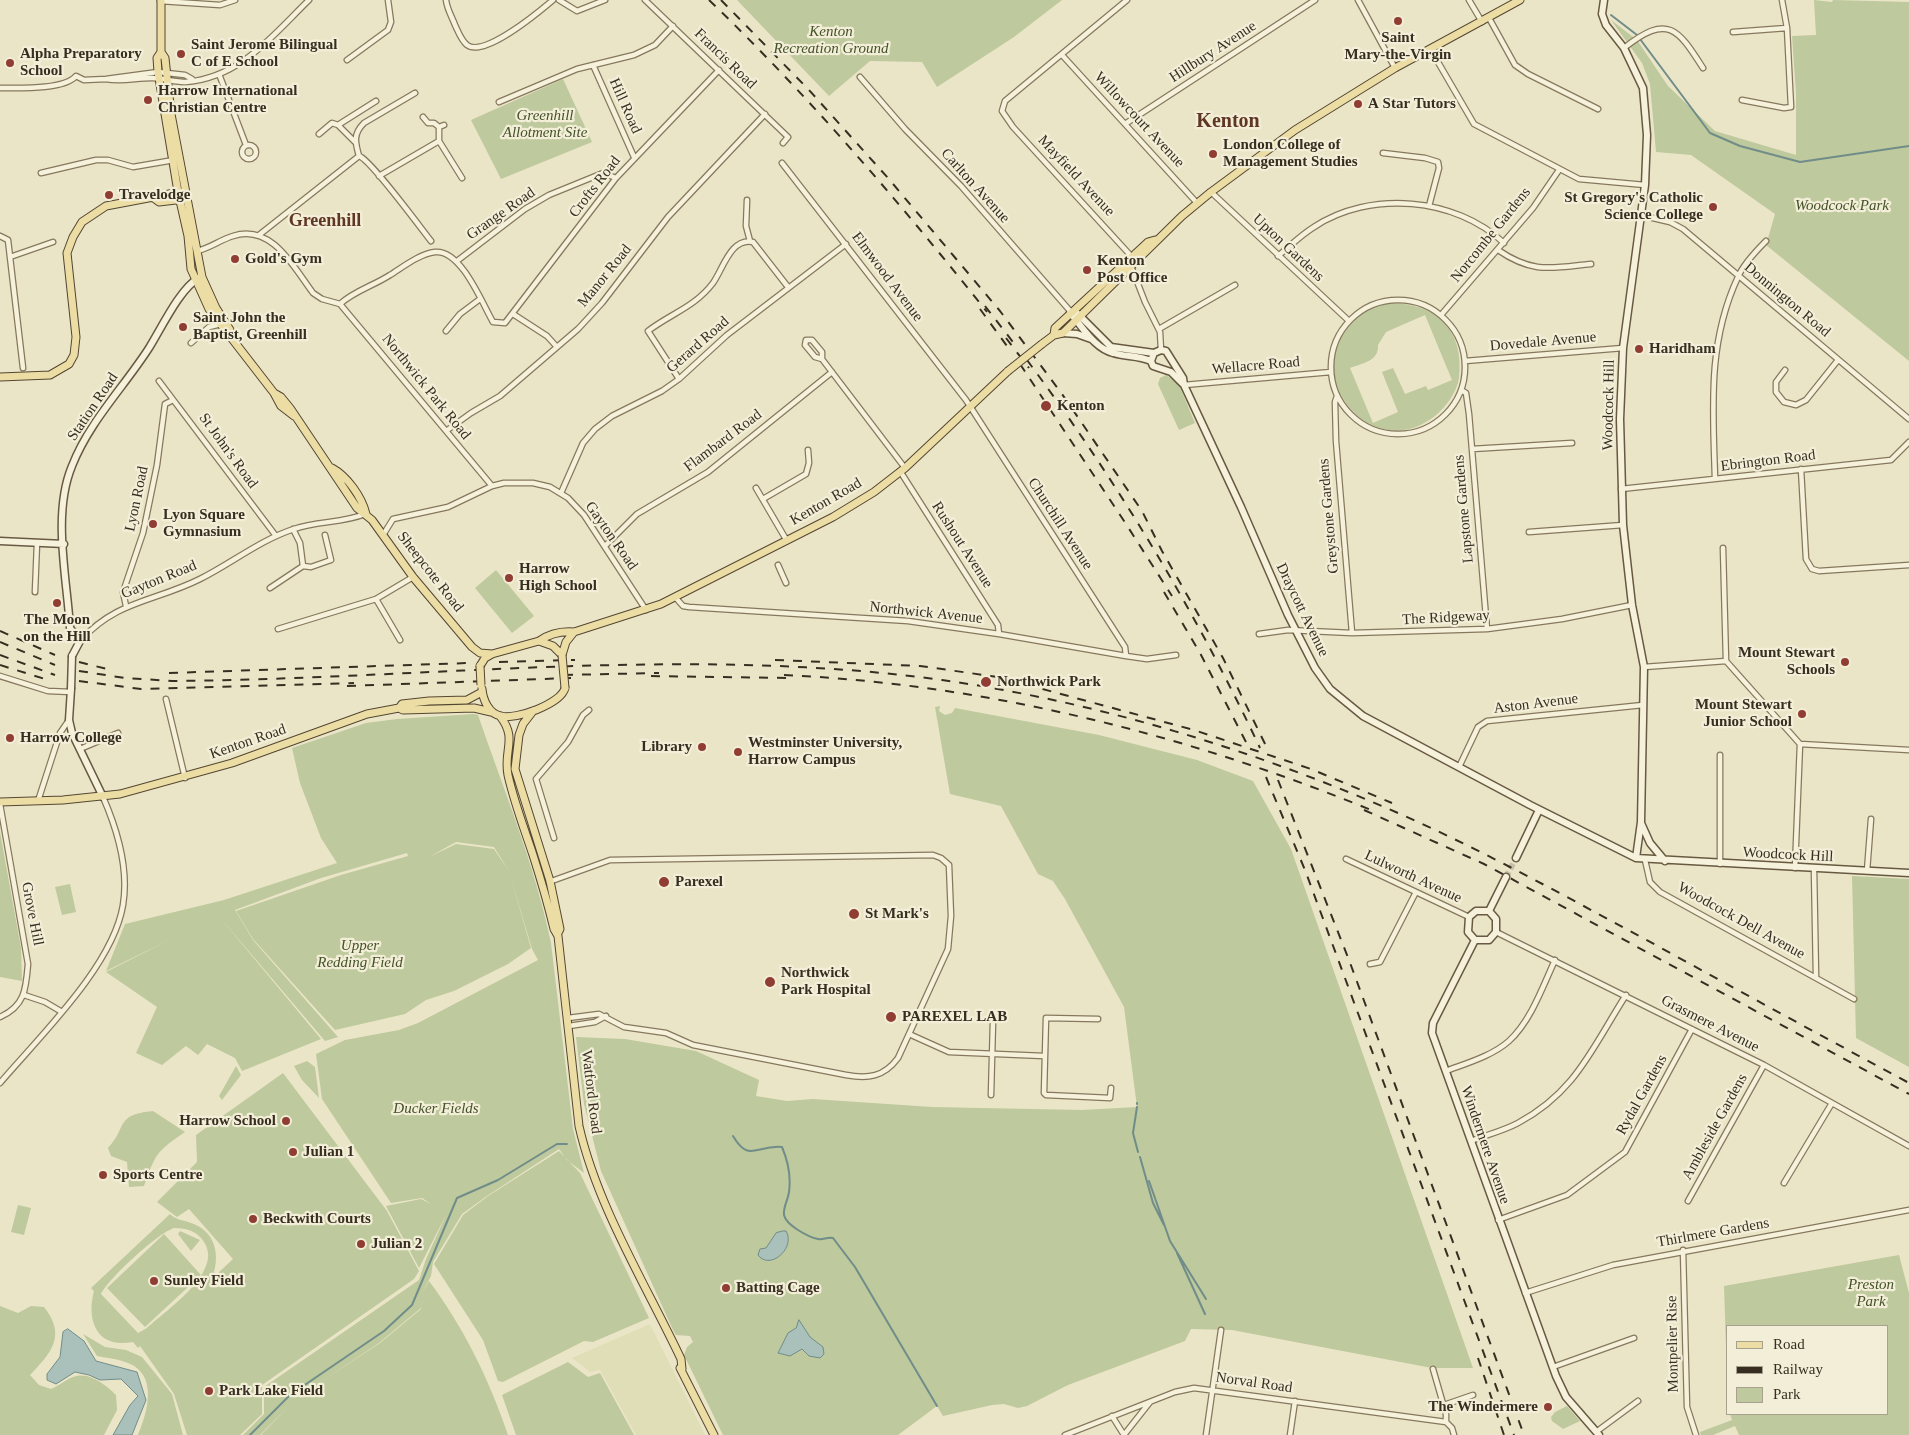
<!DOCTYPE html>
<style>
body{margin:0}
#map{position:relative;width:1909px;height:1435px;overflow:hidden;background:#ebe5c8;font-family:Georgia,serif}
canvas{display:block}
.legend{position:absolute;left:1726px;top:1325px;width:162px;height:90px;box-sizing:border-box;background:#f3eed7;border:1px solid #a8a18e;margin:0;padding:6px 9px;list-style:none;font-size:15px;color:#372e21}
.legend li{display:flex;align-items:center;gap:10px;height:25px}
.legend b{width:25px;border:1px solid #a8a18e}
</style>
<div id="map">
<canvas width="1909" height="1435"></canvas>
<ul class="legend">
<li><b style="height:6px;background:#ebdda4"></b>Road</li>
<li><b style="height:6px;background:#372e21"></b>Railway</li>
<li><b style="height:14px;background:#bec99d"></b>Park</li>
</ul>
</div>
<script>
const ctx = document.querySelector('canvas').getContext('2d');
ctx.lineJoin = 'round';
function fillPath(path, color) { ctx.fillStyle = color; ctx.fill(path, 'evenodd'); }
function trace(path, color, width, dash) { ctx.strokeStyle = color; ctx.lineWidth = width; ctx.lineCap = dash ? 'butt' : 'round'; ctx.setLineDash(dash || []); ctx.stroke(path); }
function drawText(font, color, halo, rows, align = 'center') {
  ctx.font = font + ' Georgia,serif'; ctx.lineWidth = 4.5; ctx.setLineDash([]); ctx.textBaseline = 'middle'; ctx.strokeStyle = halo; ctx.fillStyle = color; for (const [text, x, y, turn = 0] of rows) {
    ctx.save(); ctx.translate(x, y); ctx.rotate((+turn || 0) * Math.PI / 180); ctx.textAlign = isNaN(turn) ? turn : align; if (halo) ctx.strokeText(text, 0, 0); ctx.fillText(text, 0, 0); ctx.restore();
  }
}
fillPath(new Path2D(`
 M650 1324 705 1435H636L600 1370 590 1372 572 1358Z`), '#e0deb6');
fillPath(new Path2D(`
 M737 0H1062L1014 37 937 87 922 62 870 61 829 96Z
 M1814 0 1832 2 1833 0 1909 2V361L1766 245 1775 214 1691 155 1656 152 1650 84 1642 63 1611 20 1637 40 1668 86 1715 131 1796 155V93L1792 36 1816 35Z
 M563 79 592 142 501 179 471 120Z
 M1384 303C1432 301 1465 326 1459 378 1457 392 1446 407 1435 416 1359 475 1278 339 1384 303ZM1425 315 1452 380 1428 390 1426 386 1405 394 1393 368 1382 372 1398 412 1373 423 1350 368C1363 363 1379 361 1378 345L1386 332Z
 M1166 375 1179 385 1195 423 1179 430 1158 384 1160 378Z
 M496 570 534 616 512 633 475 588Z
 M940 706 939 711 945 715 952 713 955 708 1099 735 1197 760 1253 781 1291 849 1473 1368H1432L1232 1330 1191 1329 1185 1341 1068 1385 1027 1406 1018 1408 1004 1404 992 1405 943 1416 937 1406 898 1435H723L684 1355 687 1347 693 1342 690 1336 676 1335 673 1330 601 1171 584 1104 576 1037 625 1039 696 1051 759 1080 756 1096 787 1101 813 1099 932 1107 1082 1110 1137 1107 1124 1007 1065 899 1053 881 1038 874 1001 806 950 794 935 707Z
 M474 714 478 715C504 791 535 865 551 943L573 1129 584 1173 567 1160 559 1149 487 1196 462 1214 433 1262 431 1276 422 1293 421 1308 379 1343 316 1385 380 1343 421 1309 422 1293 429 1281C464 1328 489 1379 508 1435H261L288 1407 260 1435H243L264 1414V1387L419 1280 426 1259 447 1213 419 1268 386 1206 421 1199 431 1204 422 1198 391 1203 322 1099 316 1054 345 1040 399 1030 418 1023 538 960 532 949 509 871 494 847 456 842 429 857 456 844 494 849 509 871 531 948 508 964 454 991 426 1000 405 1014 335 1030 253 939 236 911 341 875 408 856 407 853 321 878 235 910 253 940 338 1037 325 1041 218 915 321 1039 242 1071 235 1058 207 1044 198 1055 186 1046 162 1065 136 1053 157 1007 106 972 171 939 106 971 125 924 224 900 337 863 321 838 300 783 292 748 366 723 397 719Z
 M0 832 21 948 22 981 0 977Z
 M1852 876 1909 879V1067L1856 1038Z
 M70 884 76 912 62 915 55 887Z
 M307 1061 315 1067 319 1098 302 1080 294 1066Z
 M236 1066 241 1075 222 1100 219 1096Z
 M283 1073 387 1211 419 1271 414 1279 262 1385V1414L240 1435H187L174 1394 140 1346 138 1348 133 1342C97 1349 86 1321 94 1291L91 1288 170 1214C177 1221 182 1219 191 1223 213 1230 220 1251 214 1272L217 1274 233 1259 189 1209 177 1217 157 1202 197 1162 196 1135ZM174 1228C187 1228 197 1231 204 1242 224 1272 166 1310 147 1328L138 1333 101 1294C109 1278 158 1233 174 1228Z
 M153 1111 185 1132C156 1152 156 1153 144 1186L129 1187 127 1162 111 1156 108 1148C128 1127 114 1115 153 1111Z
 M559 1151 580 1173 649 1318 593 1342 584 1341 503 1382 498 1381 483 1340 434 1264 463 1215 488 1196Z
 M18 1205 31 1208 24 1235 11 1232Z
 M180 1231 200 1240 191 1251 178 1234Z
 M164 1234 201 1275 145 1327 107 1288Z
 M1899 1255 1909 1293V1435H1739L1735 1426 1713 1435H1701L1700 1432 1732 1420 1730 1414H1888V1326H1728V1408L1724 1286Z
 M0 1306 18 1313 31 1306 44 1307C67 1336 51 1353 30 1375L39 1385 51 1389C60 1386 68 1377 77 1376 91 1373 107 1386 116 1395L117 1410 104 1435H0Z
 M83 1334 105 1347 126 1350 142 1357 172 1394 183 1435H138C147 1414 159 1375 128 1363 119 1359 107 1358 97 1356Z
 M568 1362 588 1377 600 1373 634 1435H516L502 1395Z
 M1567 1406 1580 1421 1563 1429 1552 1421 1551 1417 1555 1412Z`), '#bec99d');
const water = new Path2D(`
 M783 1231H786C796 1248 770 1271 758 1255L760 1249 766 1248 776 1233Z
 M799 1320 810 1337 823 1347 824 1354 820 1358 809 1356 802 1349 790 1356 778 1353 788 1333 796 1328Z
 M68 1329 84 1341 96 1361 137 1372 146 1400 132 1435H113L130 1405 138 1396 121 1379 100 1380 89 1375 75 1372 56 1384 47 1380V1374L60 1357 63 1332Z`);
fillPath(water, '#a9c0bb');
trace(water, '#708d89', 1);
trace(new Path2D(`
 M1611 15 1637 35 1710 133 1740 146 1800 162 1909 146
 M1137 1104V1103
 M1137 1107 1133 1133 1138 1152
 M733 1136C749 1163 755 1145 782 1147 788 1161 791 1177 789 1192 788 1200 783 1207 784 1215 786 1225 808 1237 818 1239 823 1240 827 1237 833 1238L855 1267 937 1406
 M1140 1157 1153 1203 1164 1225
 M1149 1181 1170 1241 1206 1299
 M1177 1253 1205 1314
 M250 1435 290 1395 384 1331 412 1305 457 1198 498 1180 557 1144H567`), '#708d89', 2);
trace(new Path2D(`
 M1506 877 1516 858`), '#c7c0a7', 6, [6, 3]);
const street = new Path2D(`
 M446 0C447 9 452 17 455 25 458 31 461 40 467 45 484 58 540 11 553 0
 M559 0 577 11 605 0
 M645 0 788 137 783 143
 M1127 0 1005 101 1002 111 1013 127 1132 257
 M1358 0 1395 68
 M1469 0 1482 22
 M160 1 220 5 235 0
 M1489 18 1515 65 1528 74 1598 109
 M1733 32 1787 28
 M1624 48C1668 13 1678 29 1703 68
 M1429 50 1435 57 1474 124 1579 179 1645 185
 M1062 55 1197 203
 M347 60 388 30 391 22 388 0
 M593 65 634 157
 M219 74 246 145
 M860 77 905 129 961 186 1071 312
 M106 79C122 82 136 78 152 78 163 78 174 82 186 82 241 77 271 37 309 0
 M0 88C19 88 64 90 76 76L84 80 106 79 158 72 185 75 192 79
 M1742 100 1784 108 1791 107 1787 28 1782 0
 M499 102 577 69 634 55 655 45 673 26
 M423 117 428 123H434L439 127
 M1125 124 1315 0
 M338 125 376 101
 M319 134 332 123 338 125 355 142
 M439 141V127L444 125
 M242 152a7 7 0 1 1 14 0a7 7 0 1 1-14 0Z
 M1383 153 1425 158 1438 162 1439 168 1429 206
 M359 156C355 142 353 134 364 123L415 93
 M782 163 966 400 1125 647 1126 656
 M41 173 96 160H108L133 167 174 160
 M379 176 439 141 462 178
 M1211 192 1349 321
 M747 200 746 226 750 241
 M1640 215 1670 222 1683 229 1909 419
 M259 235 359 156C370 159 420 227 431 241
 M0 236 8 240 23 368
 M1498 250C1533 274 1551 268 1591 264
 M197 251C210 248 220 240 233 236 272 223 294 268 313 293L322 299 340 304 492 486
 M1278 256C1290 246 1301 235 1314 227 1370 190 1455 197 1504 243
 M10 257 53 242
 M457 261 525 209 549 195 603 173 616 178
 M1131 266 1145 302 1160 332 1161 350
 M1331 367a67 67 0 1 1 134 0a67 67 0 1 1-134 0Z
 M340 304C354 291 375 285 390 275 403 267 419 254 435 252 461 249 482 303 493 322L505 323 616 178 719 70
 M513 314 547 336 557 347
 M1441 315 1533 208 1559 170
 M1159 329 1235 285
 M446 331 460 314 480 299
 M191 343 209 327 221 324
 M822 359V352L812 340H806L805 345 815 357 822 359 905 468
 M1465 361 1623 348
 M1785 370 1776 382V392L1784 402 1796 405 1806 400 1838 360
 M679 379 648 331C670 314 695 307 713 283 723 269 731 237 753 242L788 287
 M159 381 276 536
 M1184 385 1331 372
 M1461 390 1466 393 1469 414 1487 629
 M1337 396 1335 402 1336 441 1352 633
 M446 431 471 413 500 396 578 329 602 303 668 217 765 114
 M1472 449 1572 443
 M1801 469 1806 559 1812 569 1819 571 1909 565
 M900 471 998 625 999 634
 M1715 479C1713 409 1707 343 1738 277 1743 265 1756 251 1766 241
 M756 488 787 541
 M1621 489 1891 460 1909 442
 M561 493 583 443 595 429 612 416 662 391 679 379 727 335 846 244
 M763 499 806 474 809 463 808 450
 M1529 532 1623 525
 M383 535 393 519 448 507 492 486 504 483H533L550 487 568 498 584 515 646 610
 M605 546 637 514 708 472 832 372
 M1723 548 1726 661
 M778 565 786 583
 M303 566 311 567 331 560 325 535
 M270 588 303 566 300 543 293 529
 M35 592 37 543
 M675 597 683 606 689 607 908 621 999 634 1126 656 1147 659 1176 655
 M376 599 400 640
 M126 606 123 592 143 533 157 465 165 404 173 400
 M278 629 376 599 413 577
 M1259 634 1288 630 1352 633 1487 629 1562 619 1632 605
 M80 641C117 600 154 602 200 579 232 563 260 540 294 529 317 521 343 523 365 514
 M1644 667 1726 661 1800 744 1909 750
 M0 676 48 691 71 692
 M166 699 185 778
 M80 749 118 733
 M1720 755V864
 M1459 767 1478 727 1487 721 1643 705
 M38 801 60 733 69 720
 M0 804 28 964C26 989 25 1006 0 1017
 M554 838 536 779 568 742 583 715 589 710
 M1346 859 1469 917
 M1645 860 1650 882 1660 892 1854 999
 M1795 868 1800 744
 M1814 869 1816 976
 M1867 871 1871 819
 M549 882 610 860 933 855 941 858 949 865 951 916 948 949 898 1058C884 1077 868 1079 846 1075L693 1045 666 1033 624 1027 599 1014 568 1018
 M1496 932 1764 1065 1909 1146
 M1370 964 1380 962 1416 892
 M24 995 45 1002 62 1012
 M1098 1019 1046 1018 1044 1093 1046 1095 1110 1098 1111 1088
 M569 1026 595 1022 606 1016
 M909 1034 949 1052 1044 1056
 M1446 1071C1467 1063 1492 1056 1509 1041 1531 1021 1543 986 1555 960
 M0 1083C40 1036 113 966 123 905 129 869 117 829 103 797
 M991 1095 993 1021
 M1471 1141C1486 1135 1503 1131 1518 1123 1576 1092 1592 1048 1626 995
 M1784 1183 1832 1103
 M1688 1201 1764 1065
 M1498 1220 1567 1195 1625 1152 1692 1029
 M1683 1250 1687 1407 1696 1435
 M1525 1293 1613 1265 1909 1210
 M1553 1367 1634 1338
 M1433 1369 1446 1414V1422
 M1444 1405 1473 1395
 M1112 1416 1124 1435
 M1446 1422 1452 1428 1454 1435
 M1596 1432 1638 1401
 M1065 1435 1175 1392 1194 1388 1446 1422
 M1124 1435 1150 1402
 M1206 1435 1221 1330
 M1290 1435 1295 1401`);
const secondary = new Path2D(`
 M1604 0 1602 14 1606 25 1624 48 1643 88 1647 135 1645 185 1623 348 1620 419 1623 525 1632 605 1644 667 1641 822 1636 858
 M1070 313C1083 327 1094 348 1113 353 1126 357 1138 355 1151 361
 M1077 313 1111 347 1154 353
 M1063 333 1077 334 1091 339
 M1184 385 1171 372 1153 366 1151 361 1154 353 1161 350 1166 351 1183 378 1184 385 1241 507 1288 615 1315 668 1330 689 1363 716 1530 805 1636 858 1909 873
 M0 541 64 544
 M72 656 80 641 70 628C67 578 52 514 72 466 89 422 124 387 149 348 161 329 180 288 199 278
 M71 689 69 720 72 733 103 797
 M1641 823 1650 843 1665 861
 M1516 858 1539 810
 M1489 911 1506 877
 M1475 940 1433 1023 1432 1033 1556 1376 1566 1397 1599 1435
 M1475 940H1489L1496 932V919L1489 911
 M1475 940 1468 932 1469 917 1476 911H1489`);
const primary = new Path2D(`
 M161 0V52L165 58 171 114 202 277 216 308 230 330V335
 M161 52 157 58 158 72 178 192 188 236 191 269 209 309 274 393 281 397 290 408 357 508 372 520 413 577 472 647 480 653 492 654
 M155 199 159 202 184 199
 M1054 335 1055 328 1148 242 1155 240
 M1042 344 1054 335 1063 333 1182 216 1211 192 1295 130 1395 68 1520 0
 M0 377 50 375 69 364 74 355 76 337 67 253 73 237 82 222 106 206 180 192
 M274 393 281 406 294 416
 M332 468C347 476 362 497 366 514
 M539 641C549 634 562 631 574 632L661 604 833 517 874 492 905 468 1008 371
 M480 666 485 658 492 654 539 641 553 646 562 655 566 642 574 632
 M482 689C483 700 489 714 501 716 516 720 561 704 565 688
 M399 708 403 710 474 708 491 712
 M533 711 523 724 519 735 515 769 550 881 560 929 558 933
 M500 716C518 739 503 750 508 775 514 802 524 828 533 855 541 880 548 904 554 929L558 936 579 1126C597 1206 646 1285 681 1359L682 1369
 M0 802 63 800 120 794 232 763 367 714 399 708 402 704 429 701 467 700 482 692
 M680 1368 714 1435`);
trace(street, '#86785e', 7);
trace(secondary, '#685942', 9);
trace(primary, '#544632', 9);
trace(street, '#f6f1db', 4.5);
trace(secondary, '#f6f1db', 6);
trace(primary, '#ebdda4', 7);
trace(new Path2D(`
 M709 0C810 97 900 203 987 312
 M721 0 809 90 888 178 1000 311 1062 394 1142 511 1162 551 1223 658 1269 752
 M985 306 1013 342
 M980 309 1007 346
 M1006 338 1029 368
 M1027 360C1117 481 1196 612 1260 748
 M1020 364 1126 524 1172 596
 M1164 592 1200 653 1247 744
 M0 631 55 655
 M0 642 55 665
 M0 655 55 675
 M775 660 920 666 998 677 1194 730 1311 769 1392 803
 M79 662 107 669
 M499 662 575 660
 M0 665 45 679
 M79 671 125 678 172 681C428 679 687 645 942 680 1098 702 1254 750 1398 813 1482 850 1563 895 1643 938 1732 987 1820 1035 1909 1083
 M169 673 469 663
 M564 675 659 673
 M784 675C984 684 1186 734 1371 810
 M651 676 791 678
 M79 681 141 689 354 683
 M347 686 571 678
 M1266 777 1305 870 1514 1435
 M1278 780 1349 960 1524 1435
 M1364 810 1484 864 1909 1094
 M1478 1358 1504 1435`), '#372e21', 2, [9, 9]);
const secondaryBridge = new Path2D(`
 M71 689 72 656`);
const primaryBridge = new Path2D(`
 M1008 371 1042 344
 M562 655 565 688
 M480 666 481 685`);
trace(secondaryBridge, '#685942', 9, []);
trace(primaryBridge, '#544632', 9, []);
trace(secondaryBridge, '#f6f1db', 6);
trace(primaryBridge, '#ebdda4', 7);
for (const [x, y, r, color] of [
 [1398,21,5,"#903d33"],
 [181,54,5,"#903d33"],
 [10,63,5,"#903d33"],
 [148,100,5,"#903d33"],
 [1358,104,5,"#903d33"],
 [1213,154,5,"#903d33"],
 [109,195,5,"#903d33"],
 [1713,207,5,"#903d33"],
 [235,259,5,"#903d33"],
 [1087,270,5,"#903d33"],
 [183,327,5,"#903d33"],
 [1639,349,5,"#903d33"],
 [1046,406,6,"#903d33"],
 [153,524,5,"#903d33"],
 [509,578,5,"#903d33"],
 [57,603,5,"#903d33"],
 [1845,662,5,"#903d33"],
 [986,682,6,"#903d33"],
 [1802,714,5,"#903d33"],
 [10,738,5,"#903d33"],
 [702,747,5,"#903d33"],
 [738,752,5,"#903d33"],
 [664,882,6,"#903d33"],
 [854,914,6,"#903d33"],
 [770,982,6,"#903d33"],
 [891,1017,6,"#903d33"],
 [286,1121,5,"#903d33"],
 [293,1152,5,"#903d33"],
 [103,1175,5,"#903d33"],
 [253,1219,5,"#903d33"],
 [361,1244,5,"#903d33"],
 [154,1281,5,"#903d33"],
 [726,1288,5,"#903d33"],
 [209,1391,5,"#903d33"],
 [1548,1407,5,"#903d33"]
]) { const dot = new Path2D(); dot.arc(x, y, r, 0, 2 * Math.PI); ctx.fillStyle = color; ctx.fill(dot); trace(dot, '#f3eed7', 2); }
drawText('italic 15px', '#435229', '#f3eed7', [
 ["Kenton",831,32],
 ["Recreation Ground",831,49],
 ["Greenhill",545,116],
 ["Allotment Site",545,133],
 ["Woodcock Park",1842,206],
 ["Upper",360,946],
 ["Redding Field",360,963],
 ["Ducker Fields",436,1109],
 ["Preston",1871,1285],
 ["Park",1871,1302]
]);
drawText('bold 15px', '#372e21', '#f3eed7', [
 ["Saint",1398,38,"center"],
 ["Mary-the-Virgin",1398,55,"center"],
 ["Saint Jerome Bilingual",191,45],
 ["C of E School",191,62],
 ["Alpha Preparatory",20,54],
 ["School",20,71],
 ["Harrow International",158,91],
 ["Christian Centre",158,108],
 ["A Star Tutors",1368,104],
 ["London College of",1223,145],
 ["Management Studies",1223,162],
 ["Travelodge",119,195],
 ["St Gregory's Catholic",1703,198,"right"],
 ["Science College",1703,215,"right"],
 ["Gold's Gym",245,259],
 ["Kenton",1097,261],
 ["Post Office",1097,278],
 ["Saint John the",193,318],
 ["Baptist, Greenhill",193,335],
 ["Haridham",1649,349],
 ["Kenton",1057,406],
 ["Lyon Square",163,515],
 ["Gymnasium",163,532],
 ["Harrow",519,569],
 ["High School",519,586],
 ["The Moon",57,620,"center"],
 ["on the Hill",57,637,"center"],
 ["Mount Stewart",1835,653,"right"],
 ["Schools",1835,670,"right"],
 ["Northwick Park",997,682],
 ["Mount Stewart",1792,705,"right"],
 ["Junior School",1792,722,"right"],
 ["Harrow College",20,738],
 ["Westminster University,",748,743],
 ["Harrow Campus",748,760],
 ["Library",692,747,"right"],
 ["Parexel",675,882],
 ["St Mark's",865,914],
 ["Northwick",781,973],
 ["Park Hospital",781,990],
 ["PAREXEL LAB",902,1017],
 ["Harrow School",276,1121,"right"],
 ["Julian 1",303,1152],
 ["Sports Centre",113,1175],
 ["Beckwith Courts",263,1219],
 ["Julian 2",371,1244],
 ["Sunley Field",164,1281],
 ["Batting Cage",736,1288],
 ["Park Lake Field",219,1391],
 ["The Windermere",1538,1407,"right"]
], 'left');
drawText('15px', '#372e21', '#f3eed7', [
 ["Hillbury Avenue",1213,52,-33],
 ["Francis Road",725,59,44],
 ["Hill Road",625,106,66],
 ["Willowcourt Avenue",1139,120,47],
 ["Mayfield Avenue",1076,176,47],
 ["Carlton Avenue",975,186,48],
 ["Crofts Road",595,187,-52],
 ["Grange Road",501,214,-35],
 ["Norcombe Gardens",1491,235,-51],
 ["Upton Gardens",1288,248,43],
 ["Manor Road",605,276,-51],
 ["Elmwood Avenue",887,277,53],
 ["Donnington Road",1787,300,40],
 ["Dovedale Avenue",1543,342,-5],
 ["Gerard Road",698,345,-41],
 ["Wellacre Road",1256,366,-5],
 ["Northwick Park Road",426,387,51],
 ["Woodcock Hill",1609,405,-89],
 ["Station Road",93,407,-56],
 ["Flambard Road",723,441,-37],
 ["St John's Road",228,451,54],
 ["Ebrington Road",1768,461,-7],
 ["Lyon Road",137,499,-78],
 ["Kenton Road",826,502,-30],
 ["Lapstone Gardens",1464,509,-95],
 ["Greystone Gardens",1329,516,-95],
 ["Churchill Avenue",1060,524,57],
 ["Gayton Road",611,536,55],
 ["Rushout Avenue",962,545,57],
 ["Sheepcote Road",430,572,52],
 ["Gayton Road",159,580,-22],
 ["Draycott Avenue",1302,610,64],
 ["Northwick Avenue",926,613,6],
 ["The Ridgeway",1446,618,-3],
 ["Aston Avenue",1536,704,-7],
 ["Kenton Road",248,742,-19],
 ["Woodcock Hill",1788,855,3],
 ["Lulworth Avenue",1413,877,25],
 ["Grove Hill",32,914,79],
 ["Woodcock Dell Avenue",1741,921,29],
 ["Grasmere Avenue",1710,1024,27],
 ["Watford Road",591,1092,83],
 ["Rydal Gardens",1642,1095,-61],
 ["Ambleside Gardens",1715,1127,-61],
 ["Windermere Avenue",1485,1145,71],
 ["Thirlmere Gardens",1713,1233,-10],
 ["Montpelier Rise",1673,1344,-91],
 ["Norval Road",1254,1383,8]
]);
drawText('bold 18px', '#603724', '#f3eed7', [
 ["Greenhill",325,221]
]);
drawText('bold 20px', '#603724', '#f3eed7', [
 ["Kenton",1228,122]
]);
</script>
